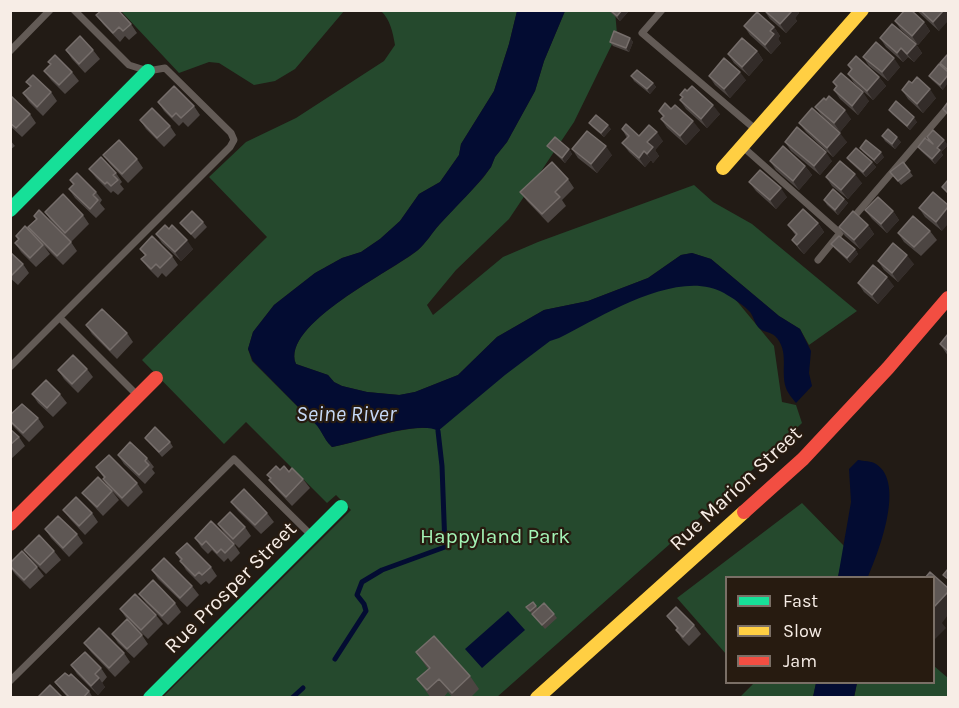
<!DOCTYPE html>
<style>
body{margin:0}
#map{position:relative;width:959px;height:708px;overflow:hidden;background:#221b15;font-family:Karla,sans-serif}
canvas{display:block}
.frame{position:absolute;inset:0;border:12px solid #f7ede6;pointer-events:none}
.legend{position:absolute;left:725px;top:576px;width:210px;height:108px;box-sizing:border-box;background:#271b10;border:2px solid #7a6f66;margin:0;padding:8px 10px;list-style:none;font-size:18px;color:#f7ede6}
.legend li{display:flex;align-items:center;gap:12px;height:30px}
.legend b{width:30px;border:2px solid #7a6f66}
</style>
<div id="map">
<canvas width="959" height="708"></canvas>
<div class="frame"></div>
<ul class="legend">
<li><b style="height:8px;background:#16e098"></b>Fast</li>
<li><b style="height:8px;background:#ffcf43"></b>Slow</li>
<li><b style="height:8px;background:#f24e42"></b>Jam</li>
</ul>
</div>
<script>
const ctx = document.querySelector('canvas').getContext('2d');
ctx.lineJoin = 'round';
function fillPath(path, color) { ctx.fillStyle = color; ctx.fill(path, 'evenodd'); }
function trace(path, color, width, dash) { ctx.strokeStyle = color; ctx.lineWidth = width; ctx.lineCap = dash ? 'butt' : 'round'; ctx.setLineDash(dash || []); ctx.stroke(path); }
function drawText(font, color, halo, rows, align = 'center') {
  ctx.font = font + ' Karla,sans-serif'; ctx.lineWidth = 4.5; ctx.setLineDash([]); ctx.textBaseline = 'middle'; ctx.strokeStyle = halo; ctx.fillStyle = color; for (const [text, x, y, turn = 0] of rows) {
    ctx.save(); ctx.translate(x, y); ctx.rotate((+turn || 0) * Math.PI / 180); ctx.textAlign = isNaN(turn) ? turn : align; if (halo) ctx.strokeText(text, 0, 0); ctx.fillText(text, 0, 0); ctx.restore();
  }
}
fillPath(new Path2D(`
 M121 11H344L295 69 275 81 254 85 219 63 209 62 179 73Z
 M381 11H517L509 44 494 91 461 144 459 155 440 182 419 194 400 221 380 239 361 252 342 258 315 273 274 305 253 332 248 349 252 361 310 419C323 428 322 438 332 447 366 441 399 426 434 428L544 340 659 285 721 282 774 346 782 402 796 405 802 423 732 489 497 697H163L351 510 336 495 327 503 246 422 224 444 142 360 267 237 209 177 246 142 296 118 384 61 395 45C393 33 390 19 381 11Z
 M565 11H615L617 34 574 122 509 219 456 270 427 305 433 315 503 257 538 242 694 185 713 202 752 224 857 311 809 345 800 329 779 316 711 259 692 253 681 255 648 278 588 301 544 310 497 337 458 375 415 392 400 395 367 392 342 386 334 382 328 375 296 364C280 324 393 271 418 250 426 243 432 233 439 225 453 209 469 194 483 178L491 167 495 157 507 142 535 91 544 61Z
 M802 503 845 547 838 577 726 578V654L677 598Z
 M934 666 948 678V697L854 698 857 683 934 682Z
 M752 683H816L813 697 739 698 753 684Z`), '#25492d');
fillPath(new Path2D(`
 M517 11H565L544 61 535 91 507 142 495 157 491 167C476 188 456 206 439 225 432 233 426 243 418 250 392 271 280 325 296 364L328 375 334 382 342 386 367 392 399 395 415 392 458 375 497 337 544 310 588 301 648 278 681 255 692 253 711 259 779 316 800 329 811 351 809 373 812 386 796 403C793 399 788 394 786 388 780 371 790 351 775 336 771 332 763 332 759 328 754 323 754 317 750 312 744 305 732 298 724 293 678 267 601 317 559 338L550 341 505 375 438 431C420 419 355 443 332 447 322 438 323 429 310 419L253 361 248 349 253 332 274 305 315 273 342 258 361 252 380 239 400 221 419 194 440 182 459 155 461 144 494 91 509 44Z
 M858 460C863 461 872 461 876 464 906 483 878 553 868 577H838L851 502 849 469Z
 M508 611 525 630 482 668 465 649Z
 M816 683V682L857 683 854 697H813Z`), '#030c32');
trace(new Path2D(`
 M335 659 366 611 364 604 357 595 362 582 382 570 445 547 442 466 438 431
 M292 698 303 688`), '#030c32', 5);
trace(new Path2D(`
 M662 10 642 33 755 129
 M10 51 50 10
 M743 147 840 233 948 107
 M818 260 840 233
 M60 318 136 394
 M10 367 230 147 234 140 231 133 165 68 148 71 129 65 74 10
 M10 681 234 459 311 535`), '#635b56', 7);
trace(new Path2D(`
 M10 210 148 71
 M150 698 341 507`), '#16e098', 14);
trace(new Path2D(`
 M723 168 862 10
 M537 698 744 512`), '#ffcf43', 14);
trace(new Path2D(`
 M744 512 803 459 888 368 948 298
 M10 524 156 378`), '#f24e42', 14);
fillPath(new Path2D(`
 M608 10H627L628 12 620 21Z
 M764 10H797L799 13 795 18 797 21 786 33 770 19Z
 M916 10H947L939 31Z
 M96 15 131 24 137 33 129 40 125 36 120 42 103 24Z
 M895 21 924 22 930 31 918 45 901 30Z
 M744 26 774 27 780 36 778 39 781 43 771 54 750 35Z
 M630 38 633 42 629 52 613 46 610 42Z
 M880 38 916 44 922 53 914 62 908 57 903 62 886 47Z
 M66 50H93L100 59 85 73 72 59Z
 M757 51 763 60 749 76 734 63 728 54Z
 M863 57 900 67 888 81 869 66Z
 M48 62 72 72 79 81 65 94 51 80 44 71 50 65Z
 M939 64 943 90 932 80 929 76Z
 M848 65 879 77 886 86 873 100 854 83 848 74 851 70Z
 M631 76 653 83 656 87 650 94 634 81Z
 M709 76 746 80 730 98 715 85Z
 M26 82 51 92 57 101 43 116 29 102 23 93 30 87Z
 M833 82 869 101 858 115 840 99 834 90 836 87Z
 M902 90 936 98 923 113 908 99Z
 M680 95 720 114 707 128 686 109 680 100 682 98Z
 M10 96 30 114 36 123 22 137 10 126Z
 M158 102 194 106 200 115 188 127 183 122 179 126 164 111Z
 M815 107 851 119 840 132 822 116Z
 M671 109 700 130 686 145 667 128 661 119 663 117 659 111Z
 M889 110 917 122 910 130 892 114Z
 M140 120 170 126 176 135 164 147 146 129Z
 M589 123 611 129 604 137 592 127Z
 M799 123 847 142 833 157 806 132Z
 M622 129 639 136 663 141 655 150 659 156 653 163 651 160 645 167 629 152 622 143 627 138Z
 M882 136 901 142 895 149 885 141Z
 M10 140 15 146 10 150Z
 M785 142 832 161 820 175 791 151Z
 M930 142 948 145 941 152 943 155 935 164 921 151 918 147Z
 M547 146 569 149 572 154 565 163 551 150Z
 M860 148 884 157 877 164 863 152Z
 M572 149 612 155 597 173 578 158Z
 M103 155 137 159 143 168 128 183 110 164Z
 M847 158 872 162 876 167 866 177 850 162Z
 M770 161 805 166 812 175 799 190 776 170Z
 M903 162 913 176 901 185 890 172Z
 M89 169 116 173 122 182 120 184 124 189 118 195 113 191 111 193 96 178Z
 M826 177 862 183 848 199 832 186Z
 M568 179 574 188 562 200 566 206 548 223 527 201 520 192Z
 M70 180 96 192 102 200 100 203 105 209 96 218 75 198 69 189 73 185Z
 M749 182 787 197 776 209 756 191Z
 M933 192 942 231 925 217 919 208Z
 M844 199 848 203 838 215 827 205 824 200Z
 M865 210 893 211 899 220 887 233 872 219Z
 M45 212 83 215 89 224 71 242 51 221Z
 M34 216 71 242 77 251 63 265 44 246 50 254 36 267 21 252 15 243 18 240 16 236 33 235 28 227 36 219Z
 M203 222 207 227 195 239 180 223Z
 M818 223 824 232 804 254 799 249 792 240 796 236 788 225Z
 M868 225 874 234 860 249 845 236 839 227Z
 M169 229 193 249 181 261 162 243 156 234Z
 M930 231 937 240 921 256 904 242 898 233Z
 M831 244 855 249 858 254 850 263 835 249Z
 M140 249 172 256 178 265 166 277 162 273 158 278 148 268 141 259 145 256Z
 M10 252 23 264 29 273 18 285 10 278Z
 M878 261 914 264 898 282 884 270Z
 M858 283 894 286 878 304 864 292Z
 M86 325 127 333 133 342 117 359 92 334Z
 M948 334V356L940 344Z
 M87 369 93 377 78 393 64 379 58 370Z
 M32 394H60L67 403 53 417 38 403Z
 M10 415 38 418 44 427 29 442 14 427 10 422Z
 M10 429 19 437 25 446 10 460Z
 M145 438 170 442 173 447 162 457Z
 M118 455 147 458 154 467 152 469 155 473 145 484 124 464Z
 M96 467 137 483 143 492 128 507 109 488 103 479 104 478Z
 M280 470 289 472 303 479 310 488 292 506 276 489 269 480 270 479 267 475Z
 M112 491 119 500 103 516 89 501 82 493Z
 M231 502 267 513 274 522 261 534 238 511Z
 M63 510 92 513 98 522 85 535 70 519Z
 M218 524 245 527 251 536 239 548 224 533Z
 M45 529 77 534 83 543 69 557 51 538Z
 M195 538 234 544 240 553 231 562 228 558 224 562 212 550 208 554 201 547Z
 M24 550 54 551 61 560 46 574 31 559Z
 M176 553 211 567 217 576 209 584 206 581 201 585 186 570Z
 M10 563 37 567 44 576 30 589 15 574 10 567Z
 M152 570 192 586 199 595 187 607 158 579Z
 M139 594 175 603 181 612 168 625 146 603Z
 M533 602 538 609 554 614 557 618 545 629 526 607Z
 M120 609 156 615 163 624 148 639 126 618Z
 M667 616 694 625 701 634 689 646 682 639 676 630 677 629Z
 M112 634 142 635 148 644 134 658 118 643Z
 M84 643 124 653 130 662 115 677 91 652Z
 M416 652 470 676 479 689 470 698H453L448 692 443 698H431L417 679 428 669Z
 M71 665 101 668 107 677 102 683 105 687 98 695 77 674Z
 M69 676 89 691 93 698H68L62 691 55 682Z`), '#4c4542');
fillPath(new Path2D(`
 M622 10H627L628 12 620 21 617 16Z
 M788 10H797L799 13 795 18 797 21 786 33 780 24Z
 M944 10H947L948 13V21L939 31 933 22Z
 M924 22 930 31 918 45 912 36Z
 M774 27 780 36 778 39 781 43 771 54 765 45 770 31Z
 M630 38 633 42 629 52 626 48Z
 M916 44 922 53 914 62 907 54Z
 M901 48 908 57 903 62 897 53Z
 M757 51 763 60 749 76 742 67Z
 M894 58 900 67 888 81 882 72Z
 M740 72 746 80 730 98 724 89Z
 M948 75V83L943 90 940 85Z
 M879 77 886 86 873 100 867 91Z
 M653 83 656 87 650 94 647 89Z
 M930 89 936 98 923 113 917 104Z
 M863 92 869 101 858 115 852 106Z
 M713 105 720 114 707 128 701 119Z
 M845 110 851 119 840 132 834 123Z
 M914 117 917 122 910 130 907 126Z
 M693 121 700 130 686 145 680 136Z
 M608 125 611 129 604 137 601 133Z
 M657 132 663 141 655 150 659 156 653 163 647 154V142Z
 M840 133 847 142 833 157 827 148Z
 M897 137 901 142 895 149 892 144Z
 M944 140 948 145 941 152 943 155 935 164 932 159 937 148Z
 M606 146 612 155 597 173 591 164Z
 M569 149 572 154 565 163 562 158Z
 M644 151 651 160 645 167 639 158Z
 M826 152 832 161 820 175 814 166Z
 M881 152 884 157 877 164 874 160Z
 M872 162 876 167 866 177 863 172Z
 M805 166 812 175 799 190 793 181Z
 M855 174 862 183 848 199 841 190Z
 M781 188 787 197 776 209 770 200Z
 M844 199 848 203 838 215 835 210Z
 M948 207V224L942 231 936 222Z
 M893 211 899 220 887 233 881 224Z
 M818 223 824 232 804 254 797 245Z
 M868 225 874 234 860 249 854 240Z
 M187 240 193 249 181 261 175 252Z
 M855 249 858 254 850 263 847 258Z
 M907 255 914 264 898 282 892 273Z
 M887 277 894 286 878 304 872 295Z
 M948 592V615L942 623 946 628 933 641V608Z
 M99 678 105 687 98 695 91 686Z`), '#332c29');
const building = new Path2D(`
 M102 10H118L131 24 123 31 119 27 113 33 96 15Z
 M610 10H622L617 16Z
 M764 10H789L791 12 780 24Z
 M905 10H911L924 22 912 36 895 21Z
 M920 10H944L933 22Z
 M757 12 774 27 770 31 774 34 765 45 744 26Z
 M892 24 916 44 907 54 901 48 897 53 880 38Z
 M614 31 630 38 626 48 610 42Z
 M80 36 93 50 79 64 66 50Z
 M742 38 757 51 742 67 728 54Z
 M876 42 894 58 882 72 863 57Z
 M55 55 72 72 59 85 44 71 51 64 48 62Z
 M947 55 948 56V70L940 63Z
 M856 56 879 77 867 91 848 74 852 69 848 65Z
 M724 58 740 72 724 89 709 76Z
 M939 64 948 72V75L940 85 929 76Z
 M637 70 653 83 647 89 631 76Z
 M841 73 863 92 852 106 834 90 837 86 833 82Z
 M33 75 51 92 37 107 23 93 31 86 26 82Z
 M917 77 930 89 917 104 902 90 909 81 912 83Z
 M174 86 194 106 181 118 176 113 172 117 158 102Z
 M692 86 713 105 701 119 680 100 683 97 680 95 685 89 687 91Z
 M10 96H11L30 114 16 128 10 123Z
 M829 96 845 110 834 123 815 107 824 98 826 100Z
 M896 101 914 117 907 126 889 110Z
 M948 102V114L943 109Z
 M665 103 671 109 675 105 693 121 680 136 661 119 664 116 659 111Z
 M152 108 170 126 157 138 140 120Z
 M812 108 840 133 827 148 799 123Z
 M596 115 608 125 601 133 589 123Z
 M626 124 639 136 649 125 657 132 647 142 653 147 647 154 644 151 639 158 622 143 629 136 622 129Z
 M797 127 826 152 814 166 785 142Z
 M888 129 897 137 892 144 882 136Z
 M933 130 944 140 937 148 940 150 932 159 918 147 925 138 933 144 927 137Z
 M587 131 606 146 591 164 572 149Z
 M555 137 569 149 562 158 547 146Z
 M119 140 137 159 122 174 103 155Z
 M866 140 881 152 874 160 860 148Z
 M783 146 805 166 793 181 770 161Z
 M856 148 872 162 863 172 847 158Z
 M101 157 116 173 113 175 118 180 111 186 107 182 105 184 89 169Z
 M840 161 855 174 841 190 826 177Z
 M552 162 568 179 555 192 560 197 542 214 520 192Z
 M903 162 910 171 898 181 890 172Z
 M760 170 781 188 770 200 749 182Z
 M77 173 96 192 93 195 98 200 90 209 69 189 74 184 70 180Z
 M948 180V193L942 187Z
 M833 189 844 199 835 210 824 200Z
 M933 192 948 205V207L936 222 919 208Z
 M63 194 83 215 65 233 45 212Z
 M878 197 893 211 881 224 865 210Z
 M803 209 818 223 797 245 792 240 797 234 788 225Z
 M39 210 71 242 57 256 28 227 37 219 34 216Z
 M192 211 203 222 191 234 180 223Z
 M853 211 868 225 854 240 839 227Z
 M913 216 930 231 914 247 898 233Z
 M165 225 169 229 172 225 187 240 175 252 156 234Z
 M25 226 43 245 30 258 15 243 19 239 16 236Z
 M152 236 172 256 160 268 156 264 151 269 141 259 146 255 140 249Z
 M839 236 855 249 847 258 831 244Z
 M893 243 907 255 892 273 878 261Z
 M10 252 23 264 11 276 10 275Z
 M873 265 887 277 872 295 858 283Z
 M102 309 127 333 110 350 86 325Z
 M948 334V351L940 344Z
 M73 355 87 369 72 384 58 370Z
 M46 380 60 394 47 408 32 394Z
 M22 404 38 418 23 433 10 421V415Z
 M155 427 170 442 159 452 145 438Z
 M10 429 19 437 10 445Z
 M130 442 147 458 145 461 149 465 139 475 118 455Z
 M109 455 137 483 122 498 103 479 105 477 96 467Z
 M276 466 280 470 284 466 289 472 292 468 303 479 286 497 269 480 271 478 267 475Z
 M98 477 112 491 97 507 82 493Z
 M244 489 267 513 255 525 231 502Z
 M76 497 92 513 79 526 63 510Z
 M230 512 245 527 233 539 218 524Z
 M58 516 77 534 63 548 45 529Z
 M211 521 234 544 225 553 221 549 217 553 206 541 202 545 195 538Z
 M39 535 54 551 40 565 24 550Z
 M187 543 211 567 202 575 199 572 195 576 180 561 182 559 176 553Z
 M22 551 37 567 24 580 10 566V563Z
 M164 558 192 586 180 598 152 570Z
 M948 569V579L943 575Z
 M930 572 948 588V592L933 608V578H925Z
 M153 580 175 603 162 616 139 594Z
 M135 594 156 615 141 630 120 609Z
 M533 602 536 606 530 611 526 607Z
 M544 603 554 614 542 625 532 614Z
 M676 607 694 625 683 637 676 630 678 628 667 616Z
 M127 619 142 635 127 649 112 634Z
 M99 628 124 653 109 668 84 643Z
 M434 636 470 676 452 693 439 679 427 690 417 679 430 668 416 652Z
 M85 652 101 668 95 674 99 678 91 686 71 665Z
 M65 673 69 676 71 674 89 691 83 698H70L55 682Z
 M50 685 63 698H39L38 697Z`);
fillPath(building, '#5e5754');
trace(building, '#766e6b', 1.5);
drawText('21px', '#f7ede6', '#271b10', [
 ["Rue Marion Street",736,489,-43],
 ["Rue Prosper Street",231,588,-45]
]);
drawText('21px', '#a4f4b6', '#271b10', [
 ["Happyland Park",495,537]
]);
drawText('italic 22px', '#c5d8f6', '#271b10', [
 ["Seine River",346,415]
]);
</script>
